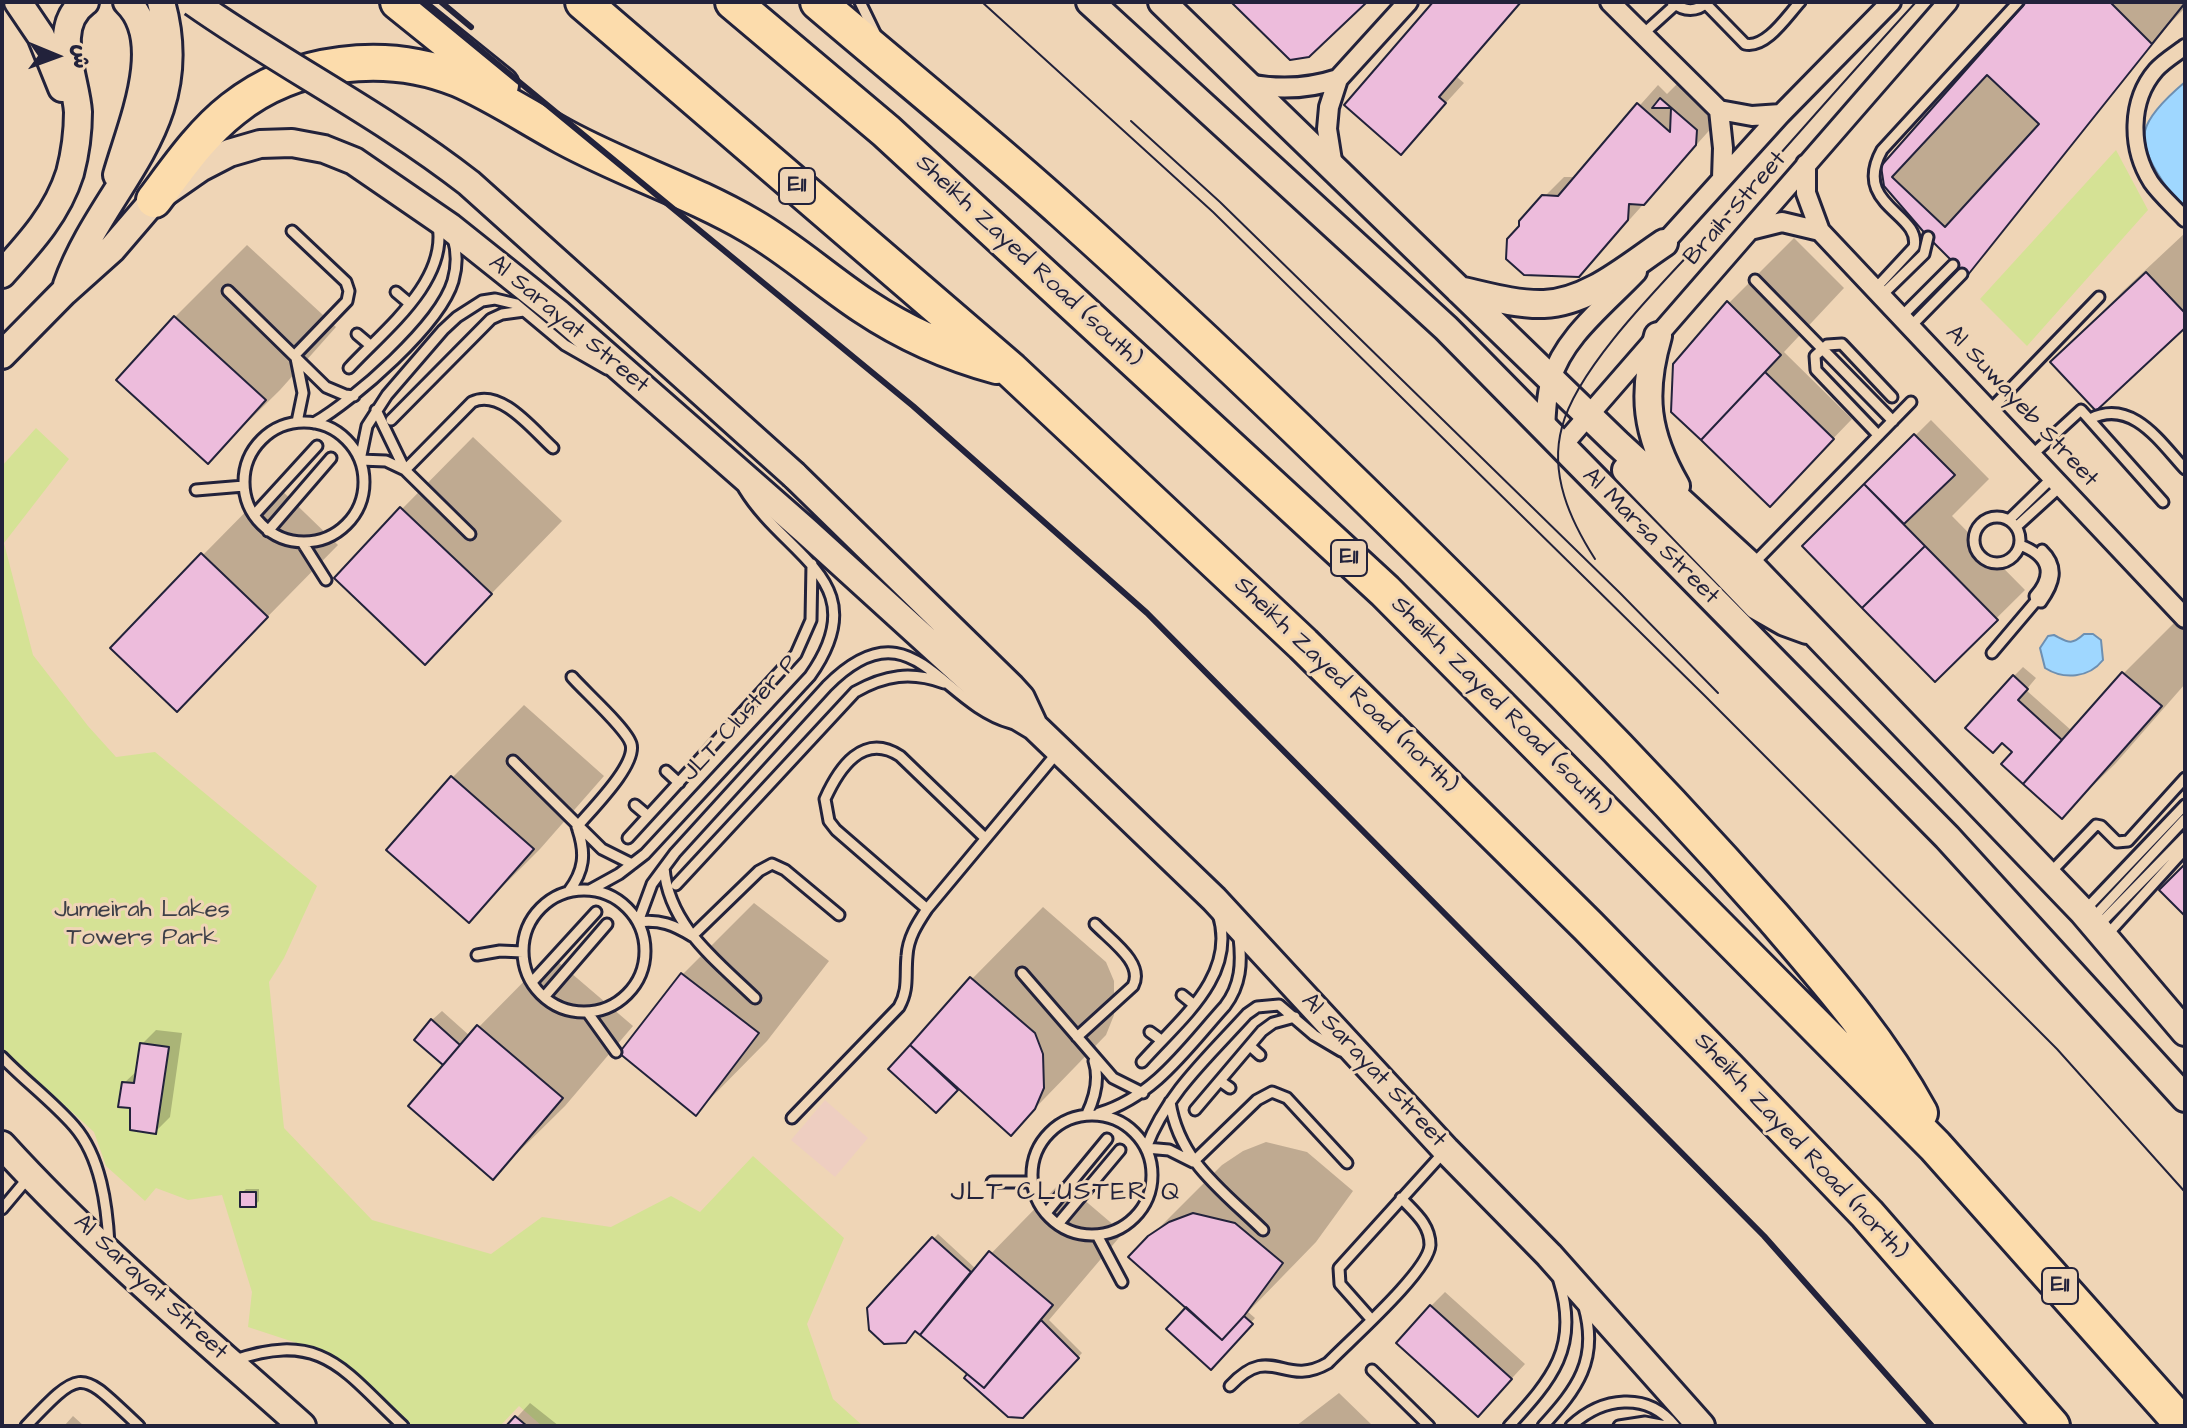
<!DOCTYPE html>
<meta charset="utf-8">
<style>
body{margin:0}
#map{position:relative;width:2187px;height:1428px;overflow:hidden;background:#efd5b6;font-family:"Architects Daughter","Playpen Sans Arabic",sans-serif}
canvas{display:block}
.frame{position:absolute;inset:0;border:4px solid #22223b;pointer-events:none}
.north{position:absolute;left:16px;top:16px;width:80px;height:80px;-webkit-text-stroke:6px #efd5b6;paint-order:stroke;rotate:91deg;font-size:22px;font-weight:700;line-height:32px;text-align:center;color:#22223b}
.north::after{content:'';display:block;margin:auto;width:28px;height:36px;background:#22223b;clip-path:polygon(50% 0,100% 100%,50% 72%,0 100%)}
</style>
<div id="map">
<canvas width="2187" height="1428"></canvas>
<div class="frame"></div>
<div class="north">ش</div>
</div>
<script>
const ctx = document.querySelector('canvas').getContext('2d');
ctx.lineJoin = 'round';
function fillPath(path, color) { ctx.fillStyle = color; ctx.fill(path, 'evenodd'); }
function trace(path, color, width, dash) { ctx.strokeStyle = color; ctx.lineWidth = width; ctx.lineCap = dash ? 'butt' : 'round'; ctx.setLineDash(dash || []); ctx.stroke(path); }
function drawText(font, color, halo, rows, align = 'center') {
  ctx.font = font + ' "Architects Daughter",sans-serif'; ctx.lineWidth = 6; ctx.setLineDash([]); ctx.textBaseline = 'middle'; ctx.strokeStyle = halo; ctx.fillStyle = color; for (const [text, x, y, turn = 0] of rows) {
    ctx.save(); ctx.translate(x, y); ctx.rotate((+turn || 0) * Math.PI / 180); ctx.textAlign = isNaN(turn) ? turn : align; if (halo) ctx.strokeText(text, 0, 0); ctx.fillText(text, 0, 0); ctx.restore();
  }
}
fillPath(new Path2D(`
 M825 1100 868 1138 835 1177 791 1140Z`), '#eecec1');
fillPath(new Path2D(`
 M2116 150 2148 210 2027 346 1980 299Z
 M36 428 69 459 4 543 33 655 88 726 116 757 155 752 317 886 284 958 269 982 284 1128 372 1220 491 1254 542 1217 611 1227 671 1196 700 1212 753 1156 844 1238 807 1324 833 1399 863 1426H542L519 1406 500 1426H397L312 1348 248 1327 252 1292 222 1195 188 1200 156 1188 145 1201 106 1166 94 1132 2 1049V466Z`), '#d5e295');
const water = new Path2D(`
 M2185 82V208C2168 192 2141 156 2145 131 2149 113 2172 93 2185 82Z
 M2084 634H2093L2101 640 2103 660C2089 678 2064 680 2045 668L2040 648 2048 636 2054 635C2068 642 2071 646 2084 634Z`);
fillPath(water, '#9fd7ff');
trace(water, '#6d8fb1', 2);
fillPath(new Path2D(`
 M1435 2H1522L1457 77 1464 83 1401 152Z
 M2029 2H2185V8L2170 23 1986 254 1967 273 1883 167Z
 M1681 80 1715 110V124L1598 255 1544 197 1564 177H1576L1658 85 1667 94Z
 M2185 233V326L2053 362 2124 290Z
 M1794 238 1844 288 1784 352 1852 419 1770 504 1675 365 1729 303Z
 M247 245 336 327 280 390 208 461 119 380 175 317Z
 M1931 420 1989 479 1952 516 2025 590 1935 679 1804 546Z
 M473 437 562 521 425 662 402 509Z
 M274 483 338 545 177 709 203 555Z
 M2177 620 2185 627V684L2115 764 2062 816 2014 752V676L2023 667 2036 678 2026 690 2072 731 2124 673Z
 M524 705 604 776 540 849 469 920 389 850 453 777Z
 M754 903 829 961 767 1041 696 1113 622 1053 683 974Z
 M1043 907 1106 962 1114 981V1015L1106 1035 1011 1133 959 1086 936 1111 891 1068 972 979Z
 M550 955 633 1026 565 1106 493 1177 452 1058 432 1020 442 1011 470 1036Z
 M156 1030 182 1033 170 1117 155 1132 124 1083 138 1070 142 1044Z
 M1266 1142 1307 1152 1353 1191 1316 1242 1248 1312 1255 1318 1210 1368 1188 1308 1149 1238 1222 1165 1243 1151Z
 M1062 1181 1123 1233 1049 1320 1082 1353 1022 1416 967 1377 970 1374 915 1329 869 1308 938 1234 976 1269Z
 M246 1189H259V1201L255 1205 242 1193Z
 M1445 1292 1525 1364 1492 1400 1431 1306Z
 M1339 1393 1373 1426H1296Z
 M530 1403 559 1426H509Z
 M73 1416 84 1426H64Z`), '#0003');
const building = new Path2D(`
 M1231 2H1367L1309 57 1290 60Z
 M1433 2H1521L1439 97 1446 103 1401 155 1344 105Z
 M2026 2 2185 3 1967 276 1928 237 1884 186 1881 166Z
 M2110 2H2185V3L2152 44Z
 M1987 75 2039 124 1945 227 1892 177Z
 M1660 98 1697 130 1696 145 1644 205 1629 204 1628 220 1579 277 1524 275 1506 259 1507 239 1519 226V221L1542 195 1558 196 1637 103 1670 132 1671 108H1652Z
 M2146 272 2185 313V328L2096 411 2050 362Z
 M1727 301 1781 355 1701 440 1671 412 1673 364Z
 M174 316 266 400 208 464 116 380Z
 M1765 372 1834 439 1770 507 1701 440Z
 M1914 434 1955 475 1904 524 1864 484Z
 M1864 484 1925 546 1862 608 1802 546Z
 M400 507 492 594 425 665 334 578Z
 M1925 546 1998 620 1935 682 1862 608Z
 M201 553 268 617 177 712 110 648Z
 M2122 672 2162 706 2062 819 2023 784Z
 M2013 675 2028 689 2018 700 2062 740 2023 784 2001 764 2012 752 2002 743 1993 753 1965 728Z
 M451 776 534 849 469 923 386 850Z
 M2185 864V916L2159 890Z
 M681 973 759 1033 696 1116 619 1053Z
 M970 977 1035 1033 1043 1054 1044 1088 1035 1109 1011 1136 910 1045Z
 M431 1019 460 1045 443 1065 414 1040Z
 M477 1025 563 1098 493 1180 408 1106Z
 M140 1043 169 1047 156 1134 130 1130V1108L118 1107 122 1082 134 1083Z
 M910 1045 958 1090 936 1113 888 1069Z
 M240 1192H256V1207H240Z
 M1193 1213 1235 1223 1283 1263 1244 1316 1222 1340 1128 1257 1148 1236 1169 1222Z
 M932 1237 971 1272 920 1335 915 1331 906 1343 884 1344 869 1330 867 1308Z
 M989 1251 1053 1305 984 1388 920 1335Z
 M1430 1305 1512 1379 1478 1417 1396 1343Z
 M1186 1307 1222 1340 1244 1316 1253 1324 1211 1370 1166 1329Z
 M1041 1320 1079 1358 1023 1418 1008 1417 964 1378 967 1374 984 1388Z
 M515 1416 527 1426H506Z`);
fillPath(building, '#edbcdc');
trace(building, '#22223b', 2);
const service = new Path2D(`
 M860 2 875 33
 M1672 2C1684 12 1697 12 1708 2
 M1706 4 1745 44C1766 49 1787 16 1800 2
 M1643 34 1675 5
 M292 231 346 282 349 291 347 301 295 355
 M1755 280 1893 421
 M1876 288 1914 247C1922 213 1851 206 1882 150L2018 2
 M228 291 326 387 345 395 354 396
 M396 292 409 303
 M1882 295 1924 254 1928 237
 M1902 316 1953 265
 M1911 326 1962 274
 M357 334 370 345
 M296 358 303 393 297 422
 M349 368C384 330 448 282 438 225
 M376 410 405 470 470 534
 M1990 410 2099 297
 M2090 419C2132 398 2160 442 2185 469
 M391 420 491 319 502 314 524 311
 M244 482a60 60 0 1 1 120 0a60 60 0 1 1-120 0Z
 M314 423C354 400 440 325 453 281 457 267 457 251 453 238
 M1878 435 1816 370 1815 356 1827 345 1842 344 1892 397
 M2032 455 2081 410 2163 502
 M405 470 386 461 360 460 367 426 387 395 443 330 457 317 482 301 495 299 516 304 565 345 607 369
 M405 470 472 402C501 388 533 430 553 448
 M196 490 244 486
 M254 515 317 446
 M1974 540a23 23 0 1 1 46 0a23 23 0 1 1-46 0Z
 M2009 520 2053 477
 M2016 527 2061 486
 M268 531 331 458
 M302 542 326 580
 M1754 563 1911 402
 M2036 601 2041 602C2054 584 2060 567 2042 550
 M1992 653 2036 601 2035 596C2055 573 2047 555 2020 545
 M572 677C584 691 627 729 631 744 637 765 591 810 577 827
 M513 761 602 849 632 864
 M666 771 679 783
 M635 805 648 816
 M628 838 796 654 811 620 812 564
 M664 868C669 926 716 960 755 998
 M2050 873 2096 825 2101 826 2117 842 2128 841 2185 778
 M676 885 855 692C885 675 911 671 944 683
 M590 890 619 874 645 854 810 676C877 581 786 558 744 489
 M523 951a61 61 0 1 1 122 0a61 61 0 1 1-122 0Z
 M569 891C584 871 586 854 578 830
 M927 909 836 830 829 821 825 799C839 768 863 732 900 756L985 838
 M2085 910 2185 805
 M2093 918 2185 819
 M2098 926 2185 837
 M2107 935 2185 849
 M692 936C674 925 660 919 638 922L652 884 675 853 827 686C911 601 939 703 1011 723
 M692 936 759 871 772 864 785 870 839 915
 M477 955 500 951 523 952
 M1022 973 1113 1078 1143 1093
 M532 982 596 912
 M1182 995 1193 1004
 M544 997 607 924
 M588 1013 616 1052
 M1150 1032 1161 1040
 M1077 1037 1133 986C1145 963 1110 940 1095 924
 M1250 1046 1260 1055
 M2 1057C25 1081 52 1101 74 1126 101 1157 107 1206 109 1244
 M1142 1062C1179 1020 1238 976 1218 914
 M1220 1081 1230 1088
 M1170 1102C1179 1161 1222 1190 1263 1230
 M1195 1110 1262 1031 1273 1023 1295 1017
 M1099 1113C1155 1096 1187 1048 1225 1006 1241 985 1242 963 1239 937
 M1087 1114C1095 1097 1100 1079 1094 1061
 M1032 1175a60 60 0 1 1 120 0a60 60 0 1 1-120 0Z
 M792 1118 899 1007C909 989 905 976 907 956 908 938 917 924 927 909L1057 753
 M1193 1162 1169 1150 1146 1148C1166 1094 1209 1056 1247 1014L1257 1007 1279 1005 1314 1035 1341 1051
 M1193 1162 1257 1100 1272 1092 1287 1098 1347 1163
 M992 1182H1032
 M2 1209 28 1178
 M1046 1213 1107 1139
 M1058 1224 1120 1150
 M1097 1235 1122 1282
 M1371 1319 1340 1284 1339 1268 1444 1152
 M235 1360C323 1330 344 1371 403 1426
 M1372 1370 1429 1426
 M1230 1386C1272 1341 1283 1389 1328 1363 1349 1341 1429 1271 1430 1245 1430 1224 1414 1212 1401 1198
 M26 1426C84 1365 80 1371 139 1426
 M1509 1426C1552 1379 1580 1347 1559 1281
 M1543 1426C1577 1389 1599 1360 1584 1307
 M1571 1426C1602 1397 1647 1391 1675 1426
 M1619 1426 1645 1422 1666 1426`);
const pedestrian = new Path2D(`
 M2185 47C2176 54 2164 61 2156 70 2129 101 2130 149 2151 182 2160 195 2174 207 2185 219`);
const minor = new Path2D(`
 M1610 2 1719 110 1752 116 1781 114
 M1248 84C1279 90 1308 89 1338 79
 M1719 110 1723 148 1722 178
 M1806 164V193L1820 231 2185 618
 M1333 167 1327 129 1329 107 1338 79 1408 2
 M1750 230 1782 222 1820 231
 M1657 251 1781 114 1891 2
 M1545 430C1546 413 1546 396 1551 380 1563 337 1607 304 1637 272
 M1561 447 1948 2`);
const secondary = new Path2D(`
 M18 2 41 36 62 88
 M1090 2 1446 328 1947 837 2185 1098
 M1162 2 1617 443 1751 566 2083 912 2185 1032
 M117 175C130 128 169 42 127 2
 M2 274C30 243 57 214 70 173 75 154 78 132 78 112 76 78 50 27 85 2
 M67 285C103 184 196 126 161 2
 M1459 290C1486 296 1516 305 1544 304 1589 302 1628 267 1664 243
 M1658 336C1641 394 1646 434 1676 486
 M2 355 64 292 112 249 154 200 200 168 229 153 260 144 292 143 324 149 354 161 450 227 559 314 806 531 994 702 1034 726 1214 899 1446 1150 1549 1255 1701 1426
 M1626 470 1757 606 1785 622 1807 630
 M794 475 1011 687 1021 698 1034 726
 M2 1145C94 1246 200 1335 302 1426`);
const motorway = new Path2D(`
 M398 2 501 85
 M583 2 1011 370 1303 644 1588 926 1728 1069 1867 1214 2052 1426
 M733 2 886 131 1385 591 1935 1146 2184 1426
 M818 2C900 72 984 140 1064 212 1236 366 1402 529 1564 693 1636 766 1706 841 1774 918 1828 981 1880 1040 1920 1113
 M154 200C178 168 201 134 233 109 294 60 386 50 458 79 495 95 529 118 564 137 625 170 691 191 751 226 791 249 826 281 864 306 906 334 949 353 997 366`);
trace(service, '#22223b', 15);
trace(pedestrian, '#22223b', 20);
trace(minor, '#22223b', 24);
trace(secondary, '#22223b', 32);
trace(motorway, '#22223b', 40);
trace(service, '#efd5b6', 9);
trace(pedestrian, '#efd5b6', 14);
trace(minor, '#efd5b6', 18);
trace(secondary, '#efd5b6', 26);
trace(motorway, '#fcdcac', 34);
trace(new Path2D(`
 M982 2 1213 212 1704 695 2057 1049 2185 1192
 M1131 121 1220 202 1620 593 1718 693
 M1595 559C1570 520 1549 474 1562 427 1578 363 1675 271 1721 220 1786 148 1850 74 1916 2`), '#22223b', 2);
trace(new Path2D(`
 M422 2 913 406 1147 613 1764 1236 1932 1426
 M441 2 471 27`), '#22223b', 6);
const secondaryBridge = new Path2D(`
 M193 2C284 66 382 115 469 183L794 475`);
trace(secondaryBridge, '#22223b', 32, []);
trace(secondaryBridge, '#efd5b6', 26);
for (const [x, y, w] of [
 [797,186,36],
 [1349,558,36],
 [2060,1286,36]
]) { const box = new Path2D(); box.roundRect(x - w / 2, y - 18, w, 36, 6); ctx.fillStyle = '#efd5b6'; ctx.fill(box); trace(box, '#22223b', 2); }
drawText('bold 22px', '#22223b', null, [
 ["E11",797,186],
 ["E11",1349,558],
 ["E11",2060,1286]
]);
drawText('24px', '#22223b', '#efd5b6', [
 ["Braih Street",1736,209,-49],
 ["Sheikh Zayed Road (south)",1028,262,43],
 ["Al Sarayat Street",568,325,40],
 ["Al Suwayeb Street",2021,407,47],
 ["Al Marsa Street",1650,537,45],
 ["Sheikh Zayed Road (north)",1345,686,44],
 ["Sheikh Zayed Road (south)",1500,707,45],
 ["JLT Cluster P",741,719,-48],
 ["Al Sarayat Street",1373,1071,47],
 ["Sheikh Zayed Road (north)",1800,1147,47],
 ["Al Sarayat Street",150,1288,43]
]);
drawText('24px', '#3d3f48', '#efd5b6', [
 ["Jumeirah Lakes",142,911],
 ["Towers Park",142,939]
]);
ctx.letterSpacing = '2px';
drawText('26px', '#22223b', '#efd5b6', [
 ["JLT CLUSTER Q",1066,1194]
]);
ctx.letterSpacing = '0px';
</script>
